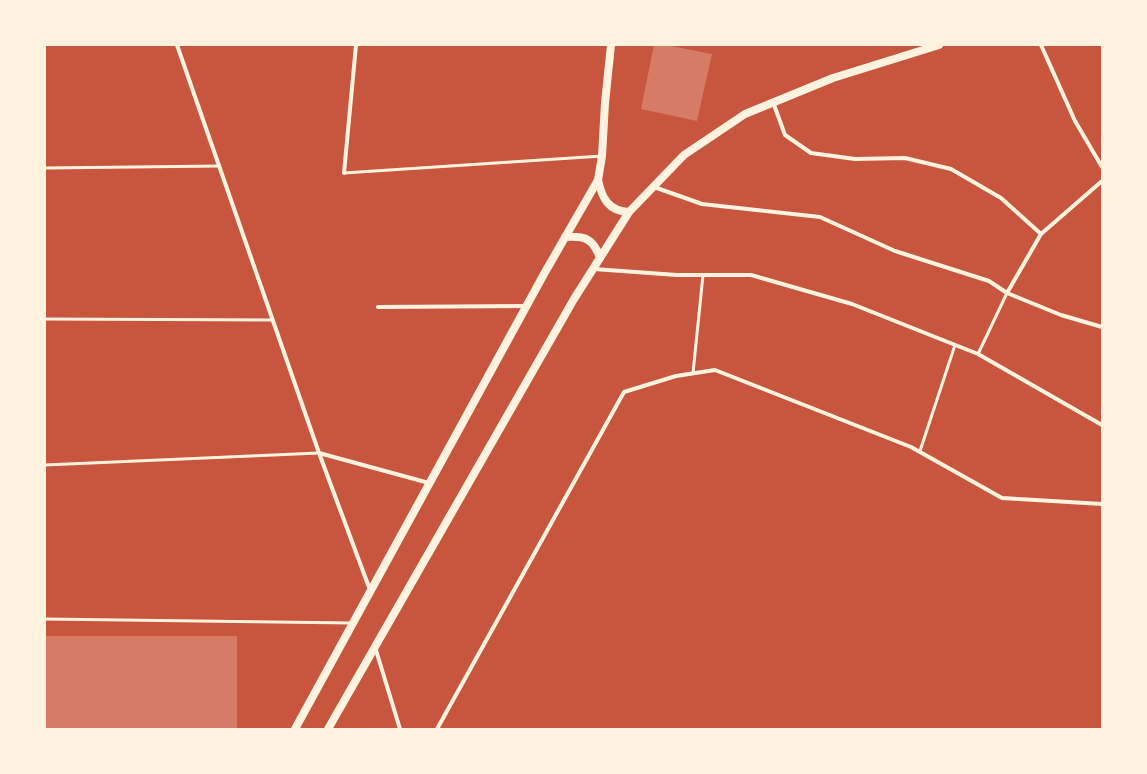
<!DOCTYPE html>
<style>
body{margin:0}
#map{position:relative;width:1147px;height:774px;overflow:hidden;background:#c8553d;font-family:Raleway,sans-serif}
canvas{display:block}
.frame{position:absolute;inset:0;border:46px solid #fff3e0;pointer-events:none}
</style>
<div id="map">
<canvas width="1147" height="774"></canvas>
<div class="frame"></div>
</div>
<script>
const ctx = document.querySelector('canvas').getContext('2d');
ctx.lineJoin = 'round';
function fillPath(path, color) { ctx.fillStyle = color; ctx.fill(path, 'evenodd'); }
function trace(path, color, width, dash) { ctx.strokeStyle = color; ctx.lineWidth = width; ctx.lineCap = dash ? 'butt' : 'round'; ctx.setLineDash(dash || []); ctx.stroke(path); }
fillPath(new Path2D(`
 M654 45H666L712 54 697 121 641 109Z
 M45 636H237V729H45Z`), '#d67c66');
trace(new Path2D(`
 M45 168 219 166
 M344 173 602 156
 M45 319 272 320
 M978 354 1007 293
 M693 373 703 275
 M920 451 955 345
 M45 465 319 453
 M45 619 351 623`), '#fff3e0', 3);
trace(new Path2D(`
 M177 45 319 453 370 590
 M1041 45 1075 121 1102 167
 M773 102 785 135 811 153 855 159 905 158 951 169 1001 198 1041 234
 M344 173 356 45
 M654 187 702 204 820 217 895 251 989 281 1007 293 1061 315 1102 327
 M594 269 677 275H751L852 304 978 354 1102 425
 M1007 293 1041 234 1102 181
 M378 307 526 306
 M319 453 429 483
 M375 647 400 729
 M437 729 624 392 676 376 715 370 911 447 1002 498 1102 504`), '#fff3e0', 4);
trace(new Path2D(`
 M598 180C602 198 608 211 629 212
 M565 237C585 236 593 238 600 258
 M295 729 544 274 598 180 602 156 605 103 611 45
 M328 729 574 299 629 212 684 155 745 114 833 78 939 45`), '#fff3e0', 8);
</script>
